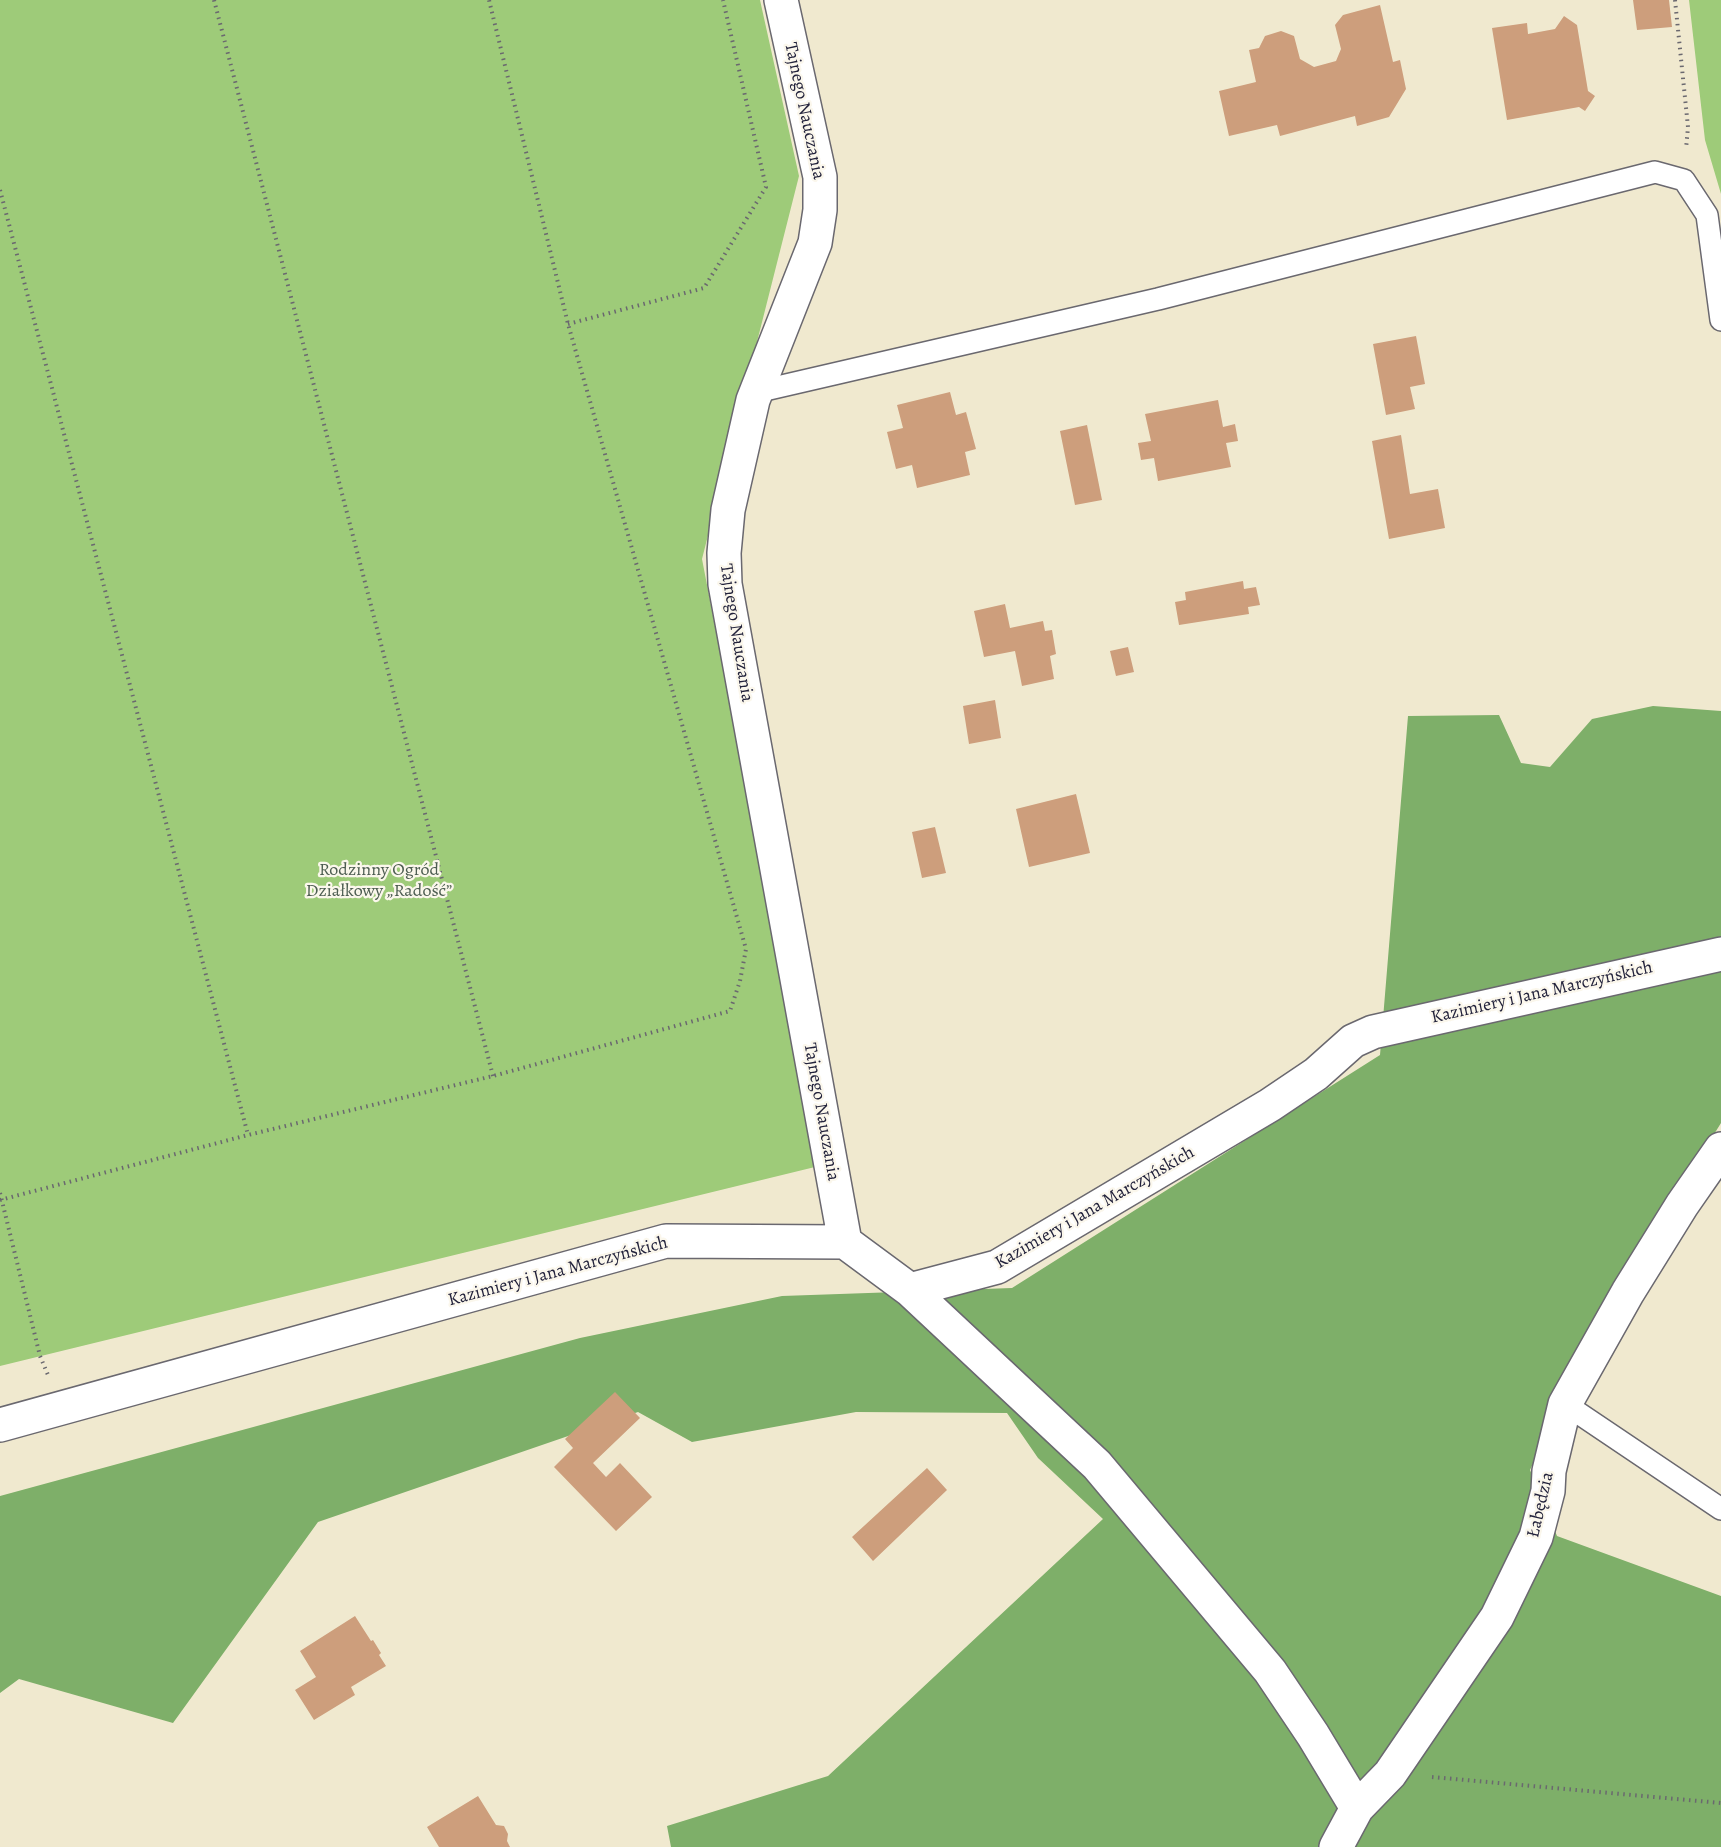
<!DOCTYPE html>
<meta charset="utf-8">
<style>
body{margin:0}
canvas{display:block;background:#f0e9cf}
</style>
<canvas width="1721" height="1847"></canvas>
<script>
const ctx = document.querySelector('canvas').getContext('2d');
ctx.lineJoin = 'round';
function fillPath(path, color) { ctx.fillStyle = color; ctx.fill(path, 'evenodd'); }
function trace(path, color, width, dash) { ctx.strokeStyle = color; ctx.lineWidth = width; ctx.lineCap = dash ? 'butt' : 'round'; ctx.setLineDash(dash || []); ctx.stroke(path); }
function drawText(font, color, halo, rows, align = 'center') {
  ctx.font = font + ' Alegreya,serif'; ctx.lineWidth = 4.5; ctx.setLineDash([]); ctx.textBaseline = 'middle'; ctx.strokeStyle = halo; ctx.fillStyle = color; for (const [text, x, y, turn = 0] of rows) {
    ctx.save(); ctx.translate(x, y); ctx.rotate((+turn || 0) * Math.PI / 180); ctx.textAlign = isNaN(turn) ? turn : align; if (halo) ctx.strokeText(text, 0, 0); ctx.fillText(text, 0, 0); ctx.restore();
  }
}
fillPath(new Path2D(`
 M0 0H760L799 176 702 559 819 1166 0 1366Z
 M1689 0H1721V194L1705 140Z`), '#9ecb79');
fillPath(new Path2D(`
 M1653 706 1721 711V1123L1595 1325 1530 1470 1557 1536 1721 1596V1847H671L667 1826 828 1776 1103 1519 1038 1458 1007 1413 856 1412 692 1442 638 1412 318 1522 173 1723 19 1679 0 1693V1496L580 1338 782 1296 1012 1288 1380 1055 1408 716 1499 715 1521 763 1550 767 1592 719Z`), '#7eaf69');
fillPath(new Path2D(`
 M1633 0H1669L1672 27 1637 30Z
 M1380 5 1393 62 1400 60 1406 89 1389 117 1357 126 1355 116 1280 136 1277 125 1229 136 1219 91 1256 82 1249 50 1259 48 1265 36 1281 31 1294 36 1300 59 1314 67 1336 61 1341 49 1335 25 1343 15Z
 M1564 16 1577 25 1588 91 1595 96 1585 111 1579 107 1507 120 1492 28 1527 23 1528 34 1555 29Z
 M1416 336 1425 384 1410 387 1415 409 1386 415 1373 344Z
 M950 392 956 415 966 412 976 449 965 452 970 475 917 488 912 465 896 469 887 432 903 428 897 405Z
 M1218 400 1223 427 1235 424 1238 441 1226 443 1231 467 1158 481 1154 458 1141 460 1138 443 1151 441 1145 414Z
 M1087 425 1102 500 1075 505 1060 431Z
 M1401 435 1410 494 1438 489 1445 528 1389 539 1372 441Z
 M1243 581 1244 589 1256 587 1260 605 1248 607 1249 614 1179 625 1175 602 1186 600 1185 592Z
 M1005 604 1010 628 1043 621 1045 631 1052 630 1056 654 1050 656 1054 679 1022 686 1015 651 984 657 974 611Z
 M1128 647 1134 672 1116 676 1110 651Z
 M995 700 1001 738 969 744 963 706Z
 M1076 794 1090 853 1029 867 1016 809Z
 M935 827 946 873 922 878 912 832Z
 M615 1392 640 1418 593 1463 606 1477 620 1463 652 1497 616 1531 554 1467 573 1448 565 1439Z
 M927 1468 947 1490 873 1561 852 1537Z
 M355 1616 371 1641 373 1640 381 1653 379 1655 386 1666 351 1687 355 1695 314 1720 295 1690 316 1677 300 1651Z
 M478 1796 496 1825 504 1826 508 1834 507 1841 510 1847H439L427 1827Z`), '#cd9e7c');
const service = new Path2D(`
 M756 392 1158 299 1655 172 1684 180 1707 215 1721 320
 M1565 1404 1721 1509`);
const minor = new Path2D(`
 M781 0 820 177V210L815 243 753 400 728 510 724 553 725 584 845 1242
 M910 1290 997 1267 1270 1105 1316 1074 1353 1041 1373 1032 1721 954
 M0 1425 666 1241 845 1242 910 1290 1097 1465 1270 1671 1313 1735 1357 1808
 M1336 1847 1357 1808 1390 1774 1497 1617 1536 1537 1548 1491 1549 1471 1565 1404 1628 1292 1682 1205 1721 1149`);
trace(service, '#6a686f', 24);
trace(minor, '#6a686f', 36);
trace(new Path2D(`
 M214 0 493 1076
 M1675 0 1688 127 1686 149
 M0 190 248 1135
 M568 324 704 288 766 187 723 0
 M0 1193 40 1356 48 1375
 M0 1200 248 1135 493 1076 730 1011 740 981 746 949 568 324 489 0
 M1432 1777 1721 1803`), '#6a686f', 4, [1.5, 4.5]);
trace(service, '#fff', 21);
trace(minor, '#fff', 33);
drawText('18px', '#22223b', '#fbf7ec', [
 ["Tajnego Nauczania",804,111,78],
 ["Tajnego Nauczania",736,633,81],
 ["Kazimiery i Jana Marczyńskich",1542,993,-13],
 ["Tajnego Nauczania",821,1112,80],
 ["Kazimiery i Jana Marczyńskich",1095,1208,-30],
 ["Kazimiery i Jana Marczyńskich",558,1272,-15],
 ["Łabędzia",1541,1505,-77]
]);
drawText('18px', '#4d5d51', '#fbf7ec', [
 ["Rodzinny Ogród",379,871],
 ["Działkowy „Radość”",379,892]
]);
</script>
